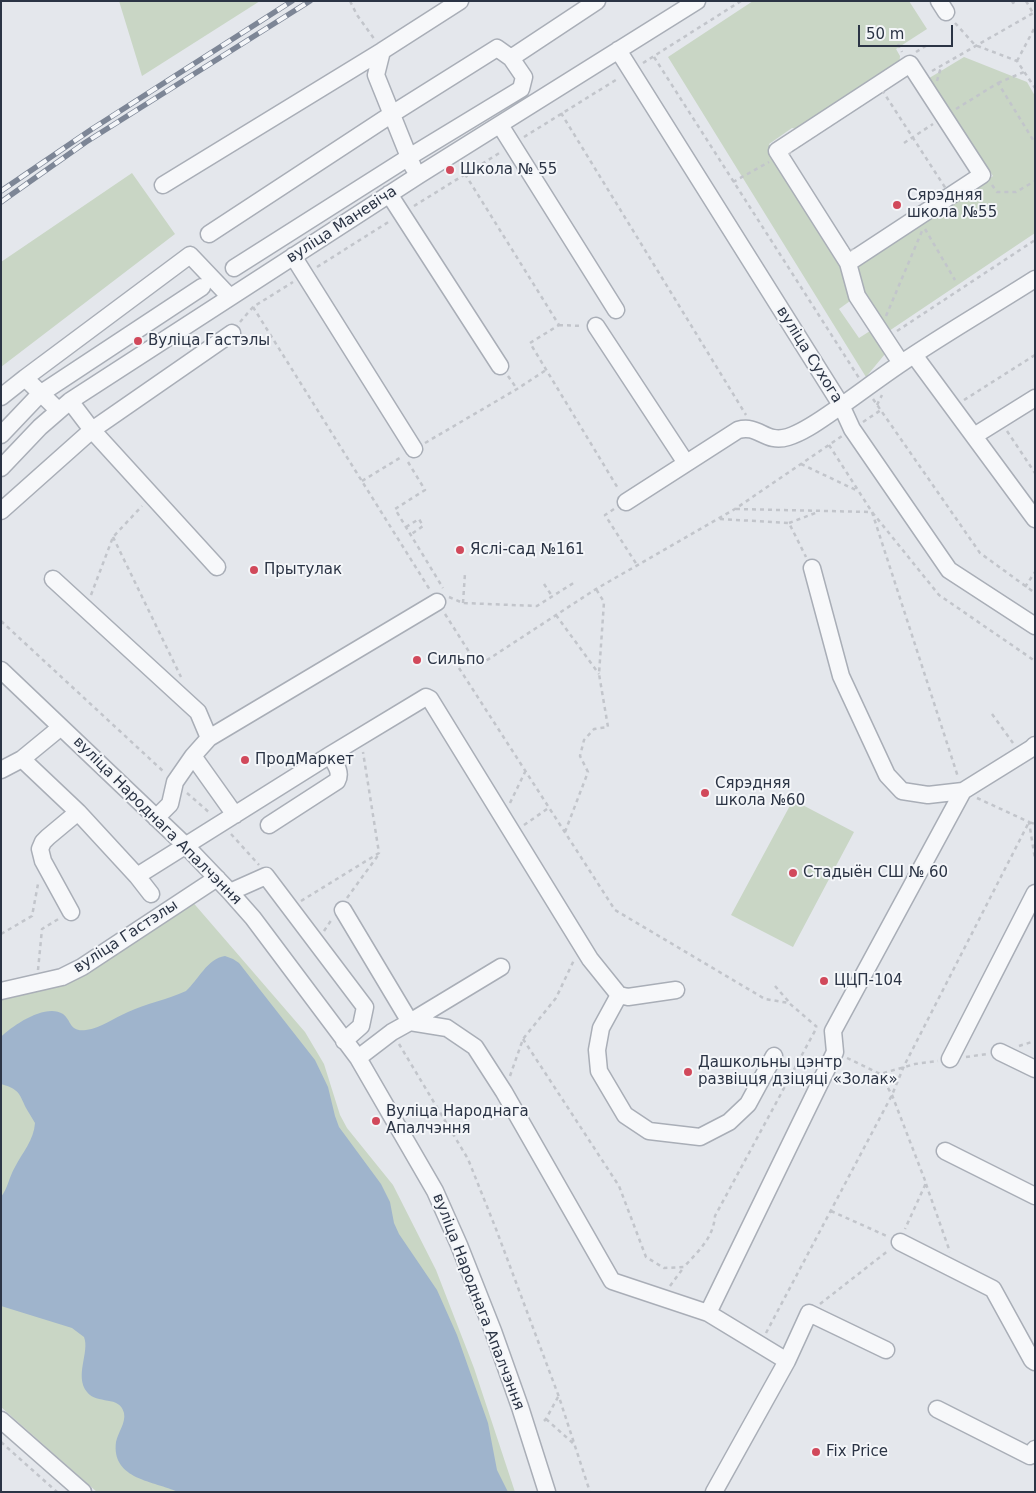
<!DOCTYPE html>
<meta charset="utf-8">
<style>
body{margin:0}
#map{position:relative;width:1036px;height:1493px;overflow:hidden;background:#e4e7ec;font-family:"DejaVu Sans",sans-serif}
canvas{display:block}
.frame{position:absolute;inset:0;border:2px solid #2b3445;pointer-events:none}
.scale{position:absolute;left:858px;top:25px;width:95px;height:22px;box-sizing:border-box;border:2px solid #2b3445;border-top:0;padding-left:6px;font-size:15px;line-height:18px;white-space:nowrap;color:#2b3445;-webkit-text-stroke:4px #f4f6f9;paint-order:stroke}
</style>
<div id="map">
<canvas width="1036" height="1493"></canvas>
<div class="frame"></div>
<div class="scale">50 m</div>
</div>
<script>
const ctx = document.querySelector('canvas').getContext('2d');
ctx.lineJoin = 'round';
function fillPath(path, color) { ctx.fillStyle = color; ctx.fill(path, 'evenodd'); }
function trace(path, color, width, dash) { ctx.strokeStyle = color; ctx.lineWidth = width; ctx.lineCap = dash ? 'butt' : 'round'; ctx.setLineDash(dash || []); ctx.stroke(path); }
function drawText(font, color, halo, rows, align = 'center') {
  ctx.font = font + ' "DejaVu Sans",sans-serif'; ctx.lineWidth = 4; ctx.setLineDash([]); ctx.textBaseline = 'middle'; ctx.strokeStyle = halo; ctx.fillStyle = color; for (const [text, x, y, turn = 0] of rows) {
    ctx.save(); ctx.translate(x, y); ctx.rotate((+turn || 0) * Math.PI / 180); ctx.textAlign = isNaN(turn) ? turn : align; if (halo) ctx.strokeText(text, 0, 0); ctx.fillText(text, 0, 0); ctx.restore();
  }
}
fillPath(new Path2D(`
 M119 1H260L142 76Z
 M753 1H909L927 29 896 49 900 56 899 66 801 130 792 128 769 144 844 263 852 294 850 301 839 309 859 338 870 331 885 354 866 377 668 57Z
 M964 57 1027 82 1035 96V233L889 331 861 288 857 266 993 176 926 80Z
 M132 173 175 234 1 367V262Z
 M793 800 854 832 793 947 731 915Z
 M190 899 305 1032 324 1064 340 1115 347 1128 393 1185 436 1270 474 1368 515 1492H97L1 1407V999L46 988Z`), '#c9d6c5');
fillPath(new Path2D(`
 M225 956 233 959 239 963 315 1060 328 1087 335 1116 339 1127 381 1184 390 1202 394 1223 399 1234 437 1290 457 1335 488 1423 497 1470 508 1492H178C155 1481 111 1480 116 1442 118 1432 126 1423 124 1413 120 1395 97 1405 87 1392 74 1376 90 1352 84 1337L72 1328 1 1306V1197C8 1188 9 1177 15 1167 22 1153 34 1140 35 1123 33 1120 31 1116 29 1113 19 1097 23 1090 1 1084V1037C13 1025 46 1003 63 1014 72 1021 69 1032 86 1030 101 1028 114 1018 128 1012 147 1003 167 1000 186 991 199 979 207 959 225 956Z`), '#9fb4cc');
const minor = new Path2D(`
 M939 1 946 12
 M618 50 841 405 852 429 949 570 1035 626
 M511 58 597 1
 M500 125 616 310
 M413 167 376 75 382 51 460 1
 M163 185 382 51
 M389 194 500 366
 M209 234 392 114 497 48 511 58 524 77 521 89 409 157 234 268
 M293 256 414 449
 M848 263 982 175 910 64 777 151 848 263 857 296 901 363
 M596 326 686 463
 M914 355 1035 519
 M1 397 25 378
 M70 401 92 430 232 333
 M58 410 25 378 190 255 230 297
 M1 435 40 394 202 287
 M974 436 1035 398
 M1 468 40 427 70 401 419 175 697 1
 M626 502 738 430C759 424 765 444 788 437 807 431 824 417 841 406 861 392 882 376 903 362 946 333 991 307 1035 279
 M1 511 92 430 217 567
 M812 568 841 676 887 775 902 791 928 795 963 791 1032 748 1035 745
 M53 579 198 712 209 738
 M1 670 186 846 230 892 253 918 358 1058 435 1191 459 1245 493 1331 520 1407 547 1492
 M22 759 78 812 137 876
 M1 770 22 759 61 727
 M235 815 193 756 209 738 437 602
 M156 818 170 804 175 782 193 756
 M269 825 337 781C342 772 335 764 330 755
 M230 892 266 876 365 1007 361 1026 344 1041
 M151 894 137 876 330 755 426 697 430 699 590 959 619 995
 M343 910 410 1022 501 967
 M71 912 43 861 40 849 43 842 48 837 78 812
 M676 990 628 997 619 995 601 1028 597 1050 599 1071 625 1115 649 1131 700 1137 729 1122 748 1104 774 1056
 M1 991 62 977 82 967 217 878
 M1000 1052 1035 1069
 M358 1058 392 1032 410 1022 447 1028 475 1047 504 1092 612 1281 708 1313 787 1361
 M950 1059 1035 893
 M945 1151 1035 1196
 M900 1242 993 1289 1032 1360 1035 1362
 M708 1313 835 1052 833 1031 963 791
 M937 1409 1030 1456 1035 1449
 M1 1420 83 1492
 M714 1492 787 1361 809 1313 886 1350`);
trace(minor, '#a9aeb7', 19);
trace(new Path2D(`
 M350 1 357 15 375 40
 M1012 1 1013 3 1015 1
 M1026 1 1033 13
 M955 23 975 45 1017 61 1035 88
 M898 44 902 52
 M916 52 929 44
 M654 57 859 378
 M1017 61 1035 27
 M643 63 741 1
 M932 71 1035 12
 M937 81 941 67
 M998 83 1024 72
 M882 90 948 192 858 250H849L844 246 791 163 788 155 794 148Z
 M956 109 998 83 1035 143
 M561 113 746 415
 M524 137 619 78
 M904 143 933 124
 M465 174 559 325 530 343 619 490
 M733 182 769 162
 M992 185 997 192H1016L1035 181
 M414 206 501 152
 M925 229 955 280
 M317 267 390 221
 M253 307 430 590
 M886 316 922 231
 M240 322 253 307 293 282
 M559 325 583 326
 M897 331 1035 240
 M508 376 517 389
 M873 399 980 553 1035 593
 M964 400 1035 355
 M877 405 882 395
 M863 422 881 410
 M1007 431 1035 473
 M425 443 517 389 546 370
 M829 445 872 512 939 595 1035 661
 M408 462 425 490 395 509 443 588
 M801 464 858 491
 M362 481 403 456
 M614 509 605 515 637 565
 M736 509 872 512
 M872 512 958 777
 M720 519 789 523 806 557
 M789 523 818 512
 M406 527 419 519 423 526 410 535
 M113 537 181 677
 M544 584 552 596
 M1025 587 1035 572
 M91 595 113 537 142 506
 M449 597 463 603 537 606 575 582
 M463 603 465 573
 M445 614 478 666 596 589 735 509 842 436
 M556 615 599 674
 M1 621 164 772
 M459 668 615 910 765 999 789 1003 817 1027
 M992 714 1013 743
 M187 793 211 814
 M977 798 1029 822 1035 859
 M510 803 525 772
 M524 825 550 807
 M565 832 588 772 580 756 584 740 594 729 608 727 599 674 604 602 596 589
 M231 834 259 865
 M347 898 379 854
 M301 901 379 853 363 752
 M324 931 332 919
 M1 934 32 916 38 884 36 881
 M38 970 42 929 60 918
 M775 986 789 1002
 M523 1039 619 1186 646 1257 664 1268 684 1267C698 1251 713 1239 715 1216L817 1027
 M399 1044 468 1159 496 1229 559 1397 590 1492
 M1019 1046 1035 1041
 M966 1057 987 1054
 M847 1058 880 1074 915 1064 938 1061
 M880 1074 892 1095 926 1183 905 1229
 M510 1076 523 1039 556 998 574 960
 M926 1184 950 1252
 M831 1211 889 1237
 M670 1286 684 1267
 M820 1304 889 1250
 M766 1333 892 1095 904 1066 1029 822 1035 824
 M546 1419 575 1445
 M544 1421 546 1419 558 1397
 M1 1442 57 1492`), '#c2c5cb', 2.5, [4, 4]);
trace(minor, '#f7f8fa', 16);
const rail = new Path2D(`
 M1 191 92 129 292 1
 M1 202 86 142 310 1`);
trace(rail, '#7d8696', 5.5);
trace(rail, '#f4f6f9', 4, [11]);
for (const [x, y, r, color] of [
 [450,170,5,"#d1495b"],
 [897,205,5,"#d1495b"],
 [138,341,5,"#d1495b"],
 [460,550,5,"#d1495b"],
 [254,570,5,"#d1495b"],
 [417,660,5,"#d1495b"],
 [245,760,5,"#d1495b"],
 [705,793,5,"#d1495b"],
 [793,873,5,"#d1495b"],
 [824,981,5,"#d1495b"],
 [688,1072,5,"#d1495b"],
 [376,1121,5,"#d1495b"],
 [816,1452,5,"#d1495b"]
]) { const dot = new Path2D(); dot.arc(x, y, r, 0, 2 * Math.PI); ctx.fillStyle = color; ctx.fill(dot); trace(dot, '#f4f6f9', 2); }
drawText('15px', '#2b3445', '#f4f6f9', [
 ["Школа № 55",460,170],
 ["Сярэдняя",907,196],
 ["школа №55",907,213],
 ["Вуліца Гастэлы",148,341],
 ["Яслі-сад №161",470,550],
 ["Прытулак",264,570],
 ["Сильпо",427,660],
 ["ПродМаркет",255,760],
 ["Сярэдняя",715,784],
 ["школа №60",715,801],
 ["Стадыён СШ № 60",803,873],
 ["ЦЦП-104",834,981],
 ["Дашкольны цэнтр",698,1063],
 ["развіцця дзіцяці «Золак»",698,1080],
 ["Вуліца Народнага",386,1112],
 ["Апалчэння",386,1129],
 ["Fix Price",826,1452]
], 'left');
drawText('15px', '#2b3445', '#f4f6f9', [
 ["вуліца Маневіча",342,225,-33],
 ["вуліца Сухога",809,355,58],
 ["вуліца Народнага Апалчэння",157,821,45],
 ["вуліца Гастэлы",126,937,-33],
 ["вуліца Народнага Апалчэння",478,1302,69]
]);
</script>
